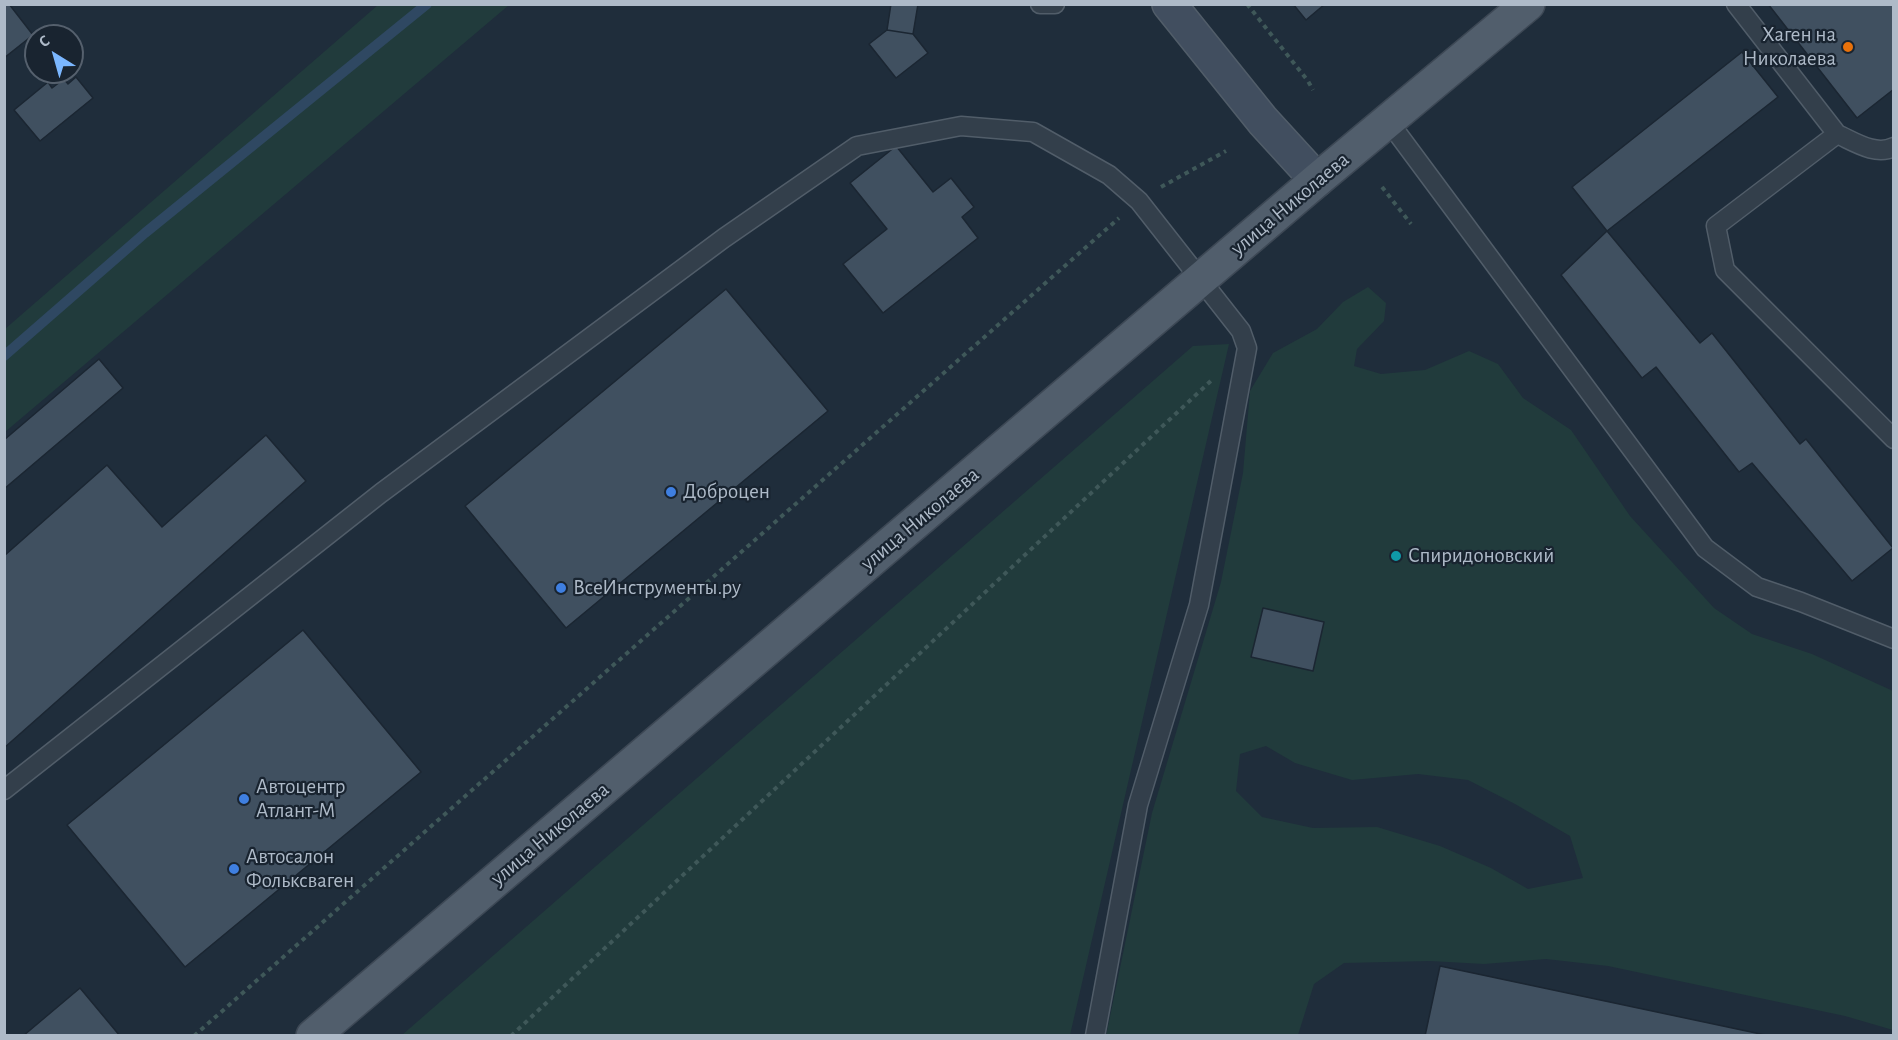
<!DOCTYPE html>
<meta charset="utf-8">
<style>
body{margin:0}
#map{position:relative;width:1898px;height:1040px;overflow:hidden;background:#1f2d3b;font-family:"Alegreya Sans",sans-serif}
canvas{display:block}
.frame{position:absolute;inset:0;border:6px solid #aebac8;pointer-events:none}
.north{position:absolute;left:24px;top:24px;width:60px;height:60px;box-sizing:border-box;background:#192430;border:2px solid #55606d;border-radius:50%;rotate:323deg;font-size:16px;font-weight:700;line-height:24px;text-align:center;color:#aebac8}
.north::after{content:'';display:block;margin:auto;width:21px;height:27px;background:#7bb7ff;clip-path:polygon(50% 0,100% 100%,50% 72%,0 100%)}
</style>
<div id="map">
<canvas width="1898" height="1040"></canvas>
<div class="frame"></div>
<div class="north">С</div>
</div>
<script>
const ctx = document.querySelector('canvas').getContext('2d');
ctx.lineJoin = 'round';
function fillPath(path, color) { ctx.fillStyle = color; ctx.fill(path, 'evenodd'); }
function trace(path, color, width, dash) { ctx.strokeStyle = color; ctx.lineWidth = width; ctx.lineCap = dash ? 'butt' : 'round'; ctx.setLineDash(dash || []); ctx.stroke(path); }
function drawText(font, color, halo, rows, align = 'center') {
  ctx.font = font + ' "Alegreya Sans",sans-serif'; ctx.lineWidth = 4.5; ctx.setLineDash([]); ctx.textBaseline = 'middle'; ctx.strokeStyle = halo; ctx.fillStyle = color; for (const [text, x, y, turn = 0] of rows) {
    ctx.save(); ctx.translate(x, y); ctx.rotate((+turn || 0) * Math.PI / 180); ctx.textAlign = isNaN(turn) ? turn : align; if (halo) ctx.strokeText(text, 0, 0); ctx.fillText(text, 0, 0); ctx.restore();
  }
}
fillPath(new Path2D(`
 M378 5H509L5 432V329Z
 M1368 287 1386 303 1384 321 1357 349 1354 366 1381 374 1425 370 1469 351 1498 364 1523 398 1571 430 1630 516 1714 608 1752 634 1812 654 1893 691V1030L1845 1016 1608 966 1546 959 1484 964 1430 961 1344 963 1314 984 1298 1035 1106 1036 1152 813 1221 582 1243 473 1250 391 1273 353 1317 329 1343 302ZM1266 746 1295 763 1352 780 1418 774 1468 780 1515 804 1570 836 1583 878 1528 889 1491 868 1440 846 1377 827 1313 828 1262 817 1236 791 1240 754Z
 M1229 344 1070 1035H402L1193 346Z`), '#213b3c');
trace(new Path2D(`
 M4 356 145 233 427 4`), '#2f4862', 10);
const building = new Path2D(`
 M4 4H9L33 35 4 58Z
 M891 4H918L913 34 887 30Z
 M1293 4H1325L1306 20Z
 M1768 4H1894V89L1857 118Z
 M887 30 913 34 928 53 896 78 869 44Z
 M1742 52 1778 97 1607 231 1572 187Z
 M76 77 93 98 40 141 14 110 48 82 52 88 64 79 68 84Z
 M896 146 933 192 951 178 974 207 962 217 978 238 883 313 843 264 887 229 850 183Z
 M1607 231 1700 343 1712 333 1800 444 1806 439 1893 548 1852 581 1752 463 1739 472 1656 367 1642 378 1561 275Z
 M726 289 828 411 566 628 465 506Z
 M99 359 123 388 4 489V440Z
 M266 435 306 481 4 748V556L107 465 162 527Z
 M1263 608 1324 622 1313 671 1251 657Z
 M303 630 421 772 185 967 67 825Z
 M1440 966 1770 1036H1425Z
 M80 988 120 1036H23Z`);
fillPath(building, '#405060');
trace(building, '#1b2632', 1.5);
const lane = new Path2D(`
 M1040 4H1055
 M1736 4 1837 134 1716 226 1725 270 1894 439
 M1389 122 1705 548 1757 587 1801 602 1894 639
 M1837 134C1855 142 1875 156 1894 147
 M4 790 381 493 724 238 857 146 961 126 1033 132 1109 175 1139 201 1241 331 1247 348 1199 605 1138 805 1095 1036`);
const secondary = new Path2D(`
 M1169 4 1263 121 1317 180`);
const primary = new Path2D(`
 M313 1036 1317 180 1528 4`);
trace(lane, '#515d69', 21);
trace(secondary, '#515d69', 36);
trace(primary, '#3d4855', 36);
trace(new Path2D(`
 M1247 4 1308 81 1313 90
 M1161 187 1226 151
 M1382 187 1411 224
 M194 1036 1119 218
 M511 1036 1214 378`), '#3f5859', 4, [4.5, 4.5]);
trace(lane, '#333f4b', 18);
trace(secondary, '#414e5f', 33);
trace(primary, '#515e6c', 33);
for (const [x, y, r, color] of [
 [1848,47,6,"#e8710a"],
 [671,492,6,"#3f7fe0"],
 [1396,556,6,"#0f9aa8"],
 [561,588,6,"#3f7fe0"],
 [244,799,6,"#3f7fe0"],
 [234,869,6,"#3f7fe0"]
]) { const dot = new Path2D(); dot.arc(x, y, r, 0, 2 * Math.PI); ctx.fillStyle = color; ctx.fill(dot); trace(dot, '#192430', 2); }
drawText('21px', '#aebac8', '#192430', [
 ["Хаген на",1836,35,"right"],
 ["Николаева",1836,59,"right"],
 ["Доброцен",683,492],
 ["Спиридоновский",1408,556],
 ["ВсеИнструменты.ру",573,588],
 ["Автоцентр",256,787],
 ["Атлант-М",256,811],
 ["Автосалон",246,857],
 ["Фольксваген",246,881]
], 'left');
drawText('21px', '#aebac8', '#192430', [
 ["улица Николаева",1290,204,-40],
 ["улица Николаева",920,519,-40],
 ["улица Николаева",550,834,-40]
]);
</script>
